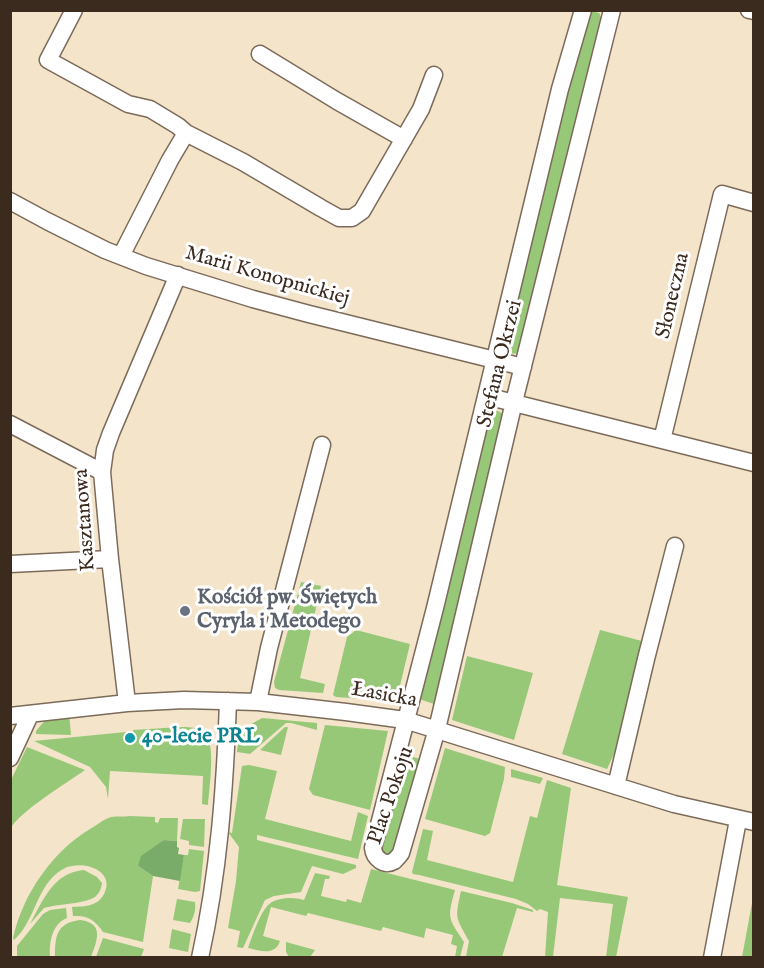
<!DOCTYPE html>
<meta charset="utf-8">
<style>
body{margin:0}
#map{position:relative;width:764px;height:968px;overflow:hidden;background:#f4e4ca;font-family:"IM FELL English",serif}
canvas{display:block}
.frame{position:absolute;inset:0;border:12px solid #3b2a1e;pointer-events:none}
</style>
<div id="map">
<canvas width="764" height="968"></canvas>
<div class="frame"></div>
</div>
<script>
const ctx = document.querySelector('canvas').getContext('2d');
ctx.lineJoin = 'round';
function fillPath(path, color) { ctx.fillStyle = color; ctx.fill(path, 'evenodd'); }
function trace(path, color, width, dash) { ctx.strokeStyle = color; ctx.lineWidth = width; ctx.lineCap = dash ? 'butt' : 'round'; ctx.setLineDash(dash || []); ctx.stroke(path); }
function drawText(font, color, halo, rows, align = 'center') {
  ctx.font = font + ' "IM FELL English",serif'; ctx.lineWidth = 6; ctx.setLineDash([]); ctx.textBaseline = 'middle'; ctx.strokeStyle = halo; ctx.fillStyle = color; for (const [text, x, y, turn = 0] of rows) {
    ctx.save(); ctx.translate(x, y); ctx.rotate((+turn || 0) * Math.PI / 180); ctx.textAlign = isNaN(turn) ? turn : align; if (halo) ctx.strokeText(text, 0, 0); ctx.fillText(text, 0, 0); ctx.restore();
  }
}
fillPath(new Path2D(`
 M591 11 599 13 602 19 520 352C514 355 510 354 505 349V345L587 15Z
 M494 411H498L503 414 434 704 419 699 490 414Z
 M301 582 321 586 300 678 325 684 323 693 279 690 275 688 274 682Z
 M356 630 410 644 398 694 391 701 336 697 333 695 347 637Z
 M600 630 642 641 614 754 607 769 562 754Z
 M467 656 533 673 514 740 452 720Z
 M69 712 71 735 36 734V731L47 718Z
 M262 718 317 723V730L291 723H286L250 754 237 752C239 732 245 727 262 718Z
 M325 725 388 731 370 810 313 795 309 789Z
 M180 727C187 727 197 727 203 731 217 739 209 789 208 805L202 804 203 776 110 771 108 799 106 787 90 767 34 741 126 732 127 737 134 736 133 730Z
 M285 727H288L281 755 260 750Z
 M27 747 85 770C68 782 19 812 11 828V780Z
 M445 748 505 767 504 779 490 833 485 836 425 819Z
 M401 754 421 759 395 850 392 854 387 856 378 851Z
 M249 765 277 771 265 819 351 841 358 812 368 816 358 859 257 835V840L356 865V868L343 874 312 866 301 892 274 896 265 900 243 948 237 947 240 931 228 928 236 881 239 847 228 832 232 833 242 766Z
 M511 769 543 778 540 784 511 777Z
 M547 780 571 788 557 885 628 897 616 957H606L613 904 560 898 553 957H545L548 912 540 909 537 911 528 904 516 899 419 875 413 874 412 872 423 829 433 831 427 860 513 882 530 816 537 818Z
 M130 816 155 817V822L158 823 160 818H178L177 841 164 840 138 866 153 876 143 942 103 932C95 920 88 915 73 916L72 907C85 906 97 907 104 894 115 873 89 862 72 866 65 867 61 870 56 874 36 891 34 922 14 940L13 938C23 894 52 852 90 829 97 825 104 819 111 817 117 816 124 817 130 816Z
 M183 819H205L204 847 189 845V841L180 839Z
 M189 849 204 851 200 891 195 892 178 889 184 855H188Z
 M371 869 455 890C447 919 448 917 464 942L460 957H455L457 946 451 944 453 935 426 928 424 938 383 927 381 931 308 913 306 916 271 907 263 936 280 941C275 956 261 951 248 948 252 937 261 908 272 902 281 897 295 897 304 900L315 873 330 876 329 879H325L321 896 346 902 347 899 361 903Z
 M84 870 97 877 102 883C101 889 100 892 96 896 87 904 57 904 44 908L30 924C43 900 54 872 84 870Z
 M461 891 512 903 533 910V912L517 908 502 957H466L469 941C455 916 455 919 461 891Z
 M177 899 195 902C196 910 194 917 190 923L173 920Z
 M752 903H754L753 957H742Z
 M66 908 67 918C52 924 49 942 50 957H17V946L43 914 50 910Z
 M80 920C105 923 97 941 91 957H55C55 937 56 923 80 920Z
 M172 929 191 934 188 952 169 948Z
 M103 938 144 949 141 957H96Z
 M286 942 315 950 310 957H289L286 952Z`), '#96c878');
fillPath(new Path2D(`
 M164 840 177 841V847L179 848 178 854 184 855 180 881 153 876 138 866 141 856Z`), '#78ac68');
const street = new Path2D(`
 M74 10 48 60 128 104 150 109 178 126 186 133
 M583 10 560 89 435 608 373 848C374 858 384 867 394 861 395 860 400 855 401 853L437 729 514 402 612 10
 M749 10 754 11
 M260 54 337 101 404 139
 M10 201 47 221 105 250 146 266 253 299 309 314 523 367
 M121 256 170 160 186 133 243 162 321 208 339 218H352L362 211 421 109 434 75
 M486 396 754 463
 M10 424 102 472
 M662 440 722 194 754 203
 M10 564 110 559
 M258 702 269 648 322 445
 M127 703 110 559 102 472 105 450 111 433 178 275
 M10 716 127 703 184 700 258 702 346 712 405 720 674 804 754 822
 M10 758 30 715
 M616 786 646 659 675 546
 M200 958C219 872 225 788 228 701
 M712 958 738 820`);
trace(street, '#7c6b5a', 19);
trace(street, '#fff', 16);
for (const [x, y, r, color] of [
 [185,611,6,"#6b7280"],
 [130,738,6,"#0f9aa8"]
]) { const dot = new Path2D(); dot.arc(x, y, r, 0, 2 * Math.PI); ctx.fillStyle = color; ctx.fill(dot); trace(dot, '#fff', 2); }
drawText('21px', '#3b2a1e', '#fff', [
 ["Marii Konopnickiej",267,277,16],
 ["Słoneczna",674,296,-77],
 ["Stefana Okrzei",501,364,-76],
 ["Kasztanowa",86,520,-94],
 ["Łasicka",384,696,10],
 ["Plac Pokoju",392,796,-71]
]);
drawText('bold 21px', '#5b616d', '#fff', [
 ["Kościół pw. Świętych",197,599],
 ["Cyryla i Metodego",197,623]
], 'left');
drawText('bold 21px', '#0d838f', '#fff', [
 ["40-lecie PRL",142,738]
], 'left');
</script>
